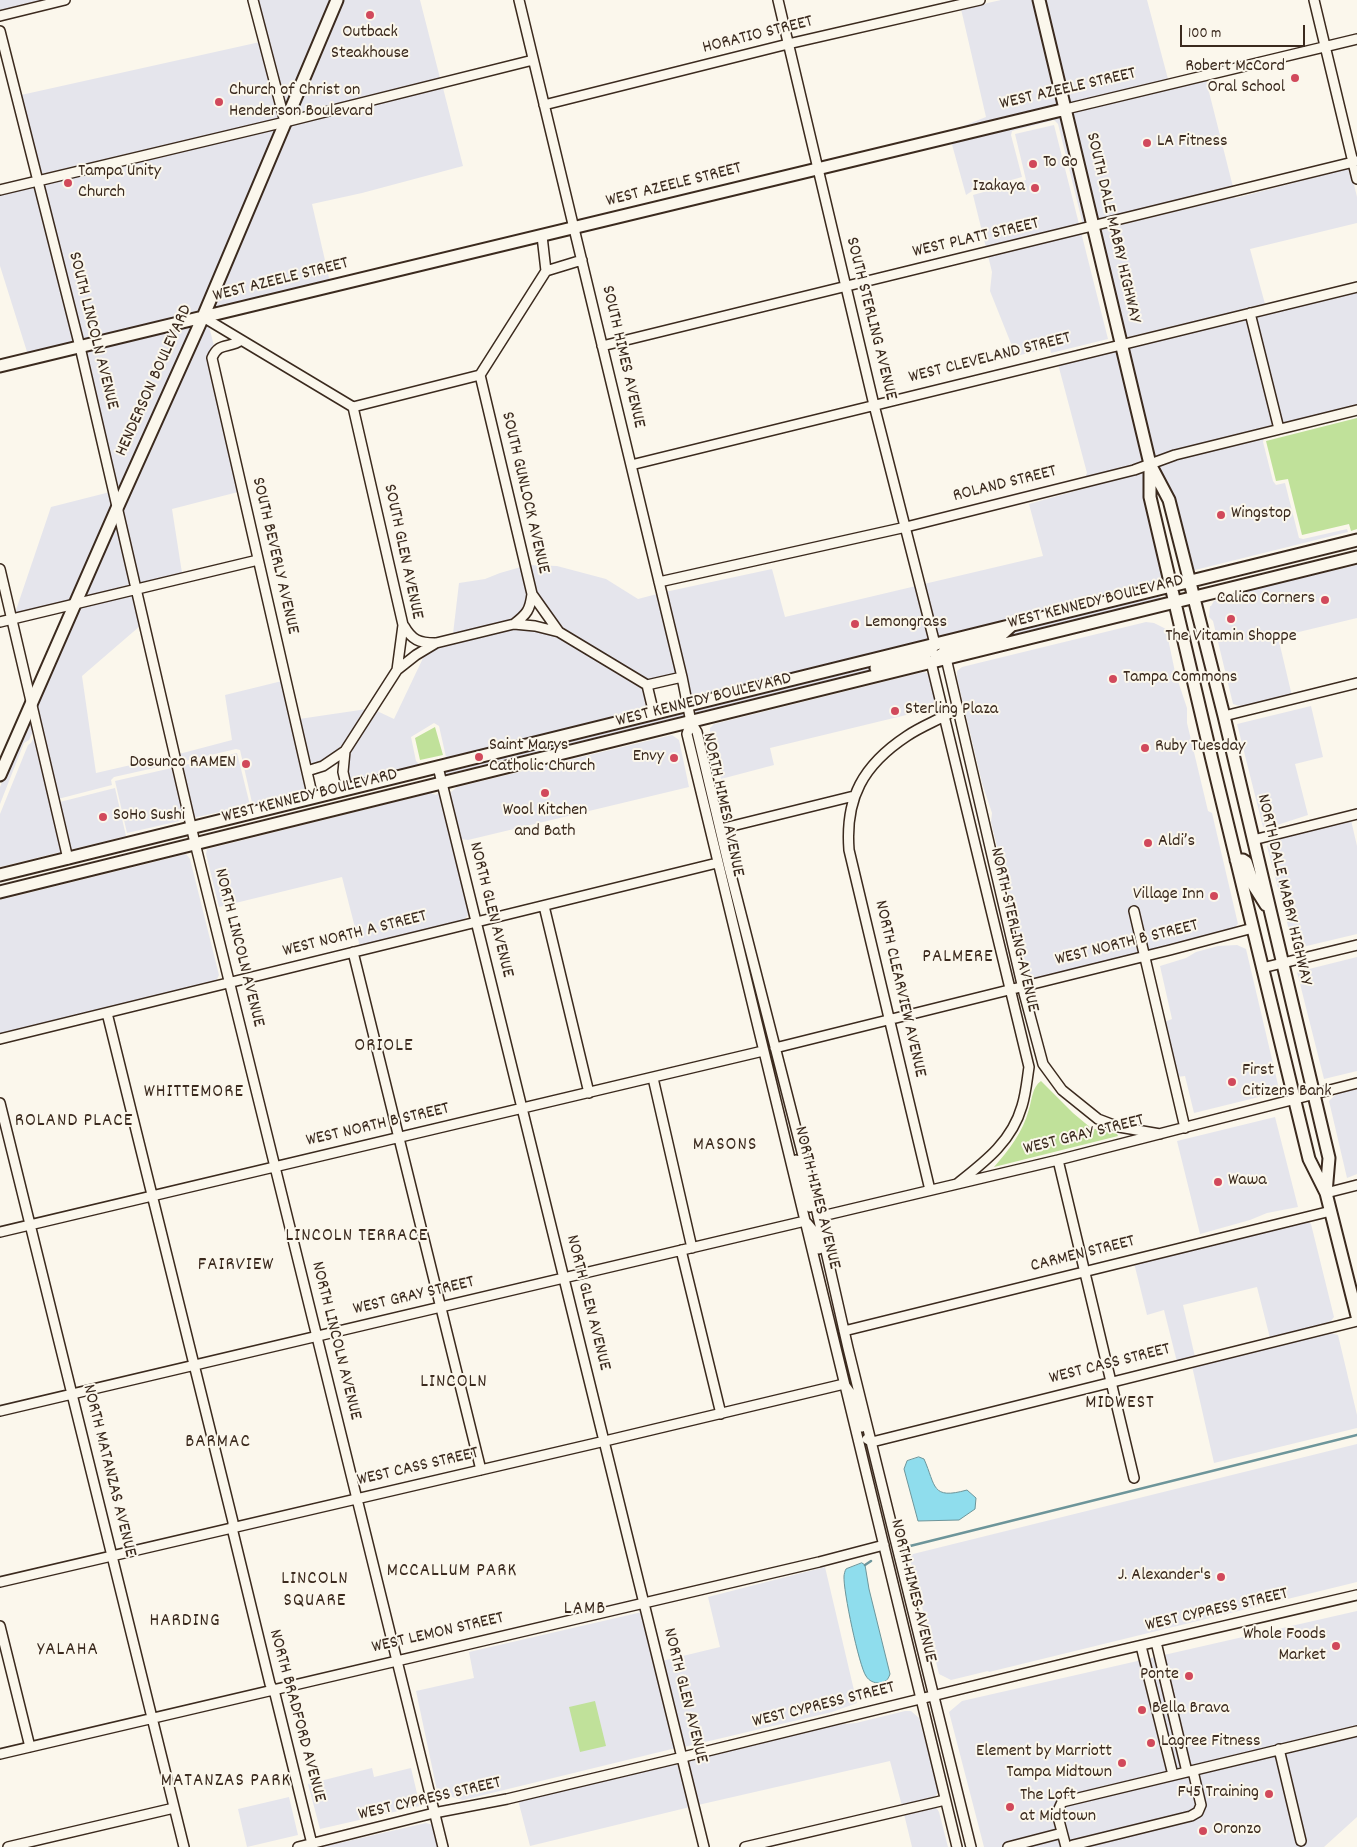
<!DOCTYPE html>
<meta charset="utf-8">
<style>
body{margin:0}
#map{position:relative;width:1357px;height:1847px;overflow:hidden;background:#fbf7ec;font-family:Dekko,sans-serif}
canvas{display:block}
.scale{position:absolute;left:1180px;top:25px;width:125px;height:22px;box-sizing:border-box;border:2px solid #3b2a1e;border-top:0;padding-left:6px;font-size:15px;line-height:18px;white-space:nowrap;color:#3b2a1e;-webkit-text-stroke:4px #fbf7ec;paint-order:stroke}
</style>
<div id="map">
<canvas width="1357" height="1847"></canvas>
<div class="scale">100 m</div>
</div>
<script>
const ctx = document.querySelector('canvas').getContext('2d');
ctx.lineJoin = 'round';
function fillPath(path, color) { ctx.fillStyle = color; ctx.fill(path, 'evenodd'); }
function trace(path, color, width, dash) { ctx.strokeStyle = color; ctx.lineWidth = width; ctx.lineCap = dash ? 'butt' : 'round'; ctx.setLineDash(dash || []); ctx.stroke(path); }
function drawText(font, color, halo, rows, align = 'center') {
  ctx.font = font + ' Dekko,sans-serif'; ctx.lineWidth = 4; ctx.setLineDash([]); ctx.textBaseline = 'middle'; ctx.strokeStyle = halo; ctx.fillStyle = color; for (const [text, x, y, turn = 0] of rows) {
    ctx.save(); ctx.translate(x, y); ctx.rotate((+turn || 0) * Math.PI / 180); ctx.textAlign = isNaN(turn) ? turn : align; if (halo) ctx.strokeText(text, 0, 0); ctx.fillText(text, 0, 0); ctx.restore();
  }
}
fillPath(new Path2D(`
 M0 0H44L0 11Z
 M257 0H332L286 108Z
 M342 0H420L440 78 293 115Z
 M1001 0H1035L1061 105 948 132 986 117 961 9Z
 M1044 0H1147L1168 79 1069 103Z
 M260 42 279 118 42 174 21 95Z
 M1206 80 1233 187 1098 221 1071 112Z
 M443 88 463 166 362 193 312 204 330 282 211 310 288 126Z
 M1063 114 1089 223 1083 225 1058 124 1054 120 1012 131 1011 135 1022 177 972 191 966 195 951 141Z
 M1054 125 1108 339 1051 353 1050 348 1016 356 990 291 992 272 973 195 1026 180 1015 134Z
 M277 129 200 313 83 341 44 184Z
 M1350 168 1357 197V223L1250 249 1265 304 1124 338 1100 230 1235 197 1236 198Z
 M36 186 75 343 28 355 0 266V195Z
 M1357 292V405L1282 423 1256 316Z
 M1247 318 1273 425 1173 450 1153 458 1127 347Z
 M195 324 119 493 86 350Z
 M205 324 209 326 214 346 210 350 208 359 238 492 172 509 182 573 139 583 122 507Z
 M1118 349 1145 461 1132 466 1085 477 1087 473 1058 364Z
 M1264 437 1263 442 1273 481 1276 485 1285 483 1299 538 1303 539 1347 529 1348 532 1191 571 1157 466 1176 459Z
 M1146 471 1166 578 1159 579V583L938 638 924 584 1043 556 1029 504Z
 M110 492 113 506 72 599 15 613 51 507Z
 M116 520 131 585 83 597Z
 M529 565 557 566 606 579 638 599 657 594 677 673 647 680 564 629 536 592Z
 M1357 565V618L1278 637 1292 696 1256 706H1240L1233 704 1213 621 1209 617 1210 606H1211L1214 601 1244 591Z
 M521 567 527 594 526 605 521 613 512 620 453 634 459 583 485 579 500 573Z
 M772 569 785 617 916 586 929 640 691 700 665 592Z
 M1160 593V600L948 653 943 647Z
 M133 595 140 626 82 676 96 773 170 756 172 764 114 777 111 780 112 785 58 799 36 704 78 608Z
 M1146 622 1154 623 1166 629 1175 672 1187 708V723L1208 811 1212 813 1238 924 1233 929 1207 937 1032 979 1029 977 991 822 992 813 982 783 957 678V671L962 667Z
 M515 629 534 630 558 636 643 688 649 710 350 783 347 763 351 752 377 711 394 719 424 656 440 647ZM434 723 439 726 446 757 444 759 419 764 416 761 411 737Z
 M929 650 927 658 695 716 693 709Z
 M923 672 930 674 937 702 935 708 770 748 774 765 721 779 710 735V728L714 724Z
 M282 681 307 794 253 807 240 750 236 749 181 762 179 754 232 740 225 695Z
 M1311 706 1323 757 1295 764 1308 815 1274 826 1263 827 1237 724Z
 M367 709 342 748 322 762 310 765 299 719Z
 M685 711 686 718 445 777 444 770Z
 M30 717 33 731 29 740 24 743 0 804V787Z
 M35 735 52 804 115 788 126 836 0 867V814L28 745 31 743Z
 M672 735 679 740 689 787 468 840 460 839 451 802V792L457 787Z
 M237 753 250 805 127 833 115 781Z
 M431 793 436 795 438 793 441 798 470 913 462 922 360 947 342 877 219 907 206 854 207 849Z
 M1351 820 1357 846V934L1294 949 1267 846 1271 842 1287 835Z
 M186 854 190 859 219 975 217 979 209 985 0 1036V900Z
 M1237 945 1246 949 1279 1089 1275 1093 1194 1113 1185 1076 1177 1077 1164 1022 1172 1019 1160 966 1186 958 1196 952 1218 946Z
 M1357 957V1071L1324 1079 1297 972Z
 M1357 1088V1174L1347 1178 1329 1101 1333 1097 1340 1092Z
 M1275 1117 1298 1207 1267 1213 1250 1220 1200 1234 1177 1141Z
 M1308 1222 1311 1224 1334 1317 1331 1321 1313 1328 1270 1338 1257 1287 1183 1305 1195 1357 1177 1362 1164 1310 1147 1315 1134 1263 1190 1248 1259 1234Z
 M1330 1333 1338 1335 1357 1415V1428L1214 1463 1192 1366Z
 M1357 1444V1582L989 1672 988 1671 951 1680 939 1674 909 1555Z
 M825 1567 857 1703 832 1712 684 1747 662 1661 720 1647 708 1597Z
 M1357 1611V1817L1324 1847H984L949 1712 962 1701Z
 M642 1612 676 1748 463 1800 452 1797 439 1800 416 1691 474 1678 469 1652Z
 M905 1711H911L919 1718 939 1791 934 1798 902 1806 890 1761 698 1805 689 1769V1763L690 1761 834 1725 856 1723Z
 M672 1764 677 1765 680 1768 690 1807 530 1846 518 1800Z
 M372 1768 374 1777 411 1768 420 1806 320 1829 308 1784Z
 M289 1797 298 1835 247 1847 238 1809Z
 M936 1807 939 1812 948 1847H912L904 1814Z
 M426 1823 433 1825 439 1847H322Z`), '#e5e5ec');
fillPath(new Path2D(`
 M1357 418V529L1351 531 1349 524 1302 535 1288 479 1276 481 1266 441Z
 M435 727 443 755 420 760 415 738Z
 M1041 1081 1073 1113 1091 1128 1117 1134 1118 1136 994 1167C1009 1150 1023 1132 1029 1109 1032 1100 1032 1087 1041 1081Z
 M595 1701 606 1746 580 1752 569 1707Z`), '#c0e19a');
const water = new Path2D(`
 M919 1457 924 1459C936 1486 931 1500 967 1490L976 1498 975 1509 959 1520 918 1521 904 1469 907 1461Z
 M862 1563 865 1565 869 1589 890 1674C888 1680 885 1683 879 1683 874 1683 869 1681 866 1676 859 1666 843 1590 844 1576 844 1575 845 1570 846 1569Z`);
fillPath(water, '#8fdded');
trace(water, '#6d959a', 1);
trace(new Path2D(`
 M910 1546 1357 1435
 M865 1565 871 1561`), '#6d959a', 2.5);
const minor = new Path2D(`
 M253 0 285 122
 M519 0 682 677 691 722 697 732 729 867 815 1203 848 1348 971 1847
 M778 0 874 405 935 644
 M1314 0 1357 179
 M0 16 65 0
 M0 31 80 347 195 843 443 1847
 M544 105 788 44 980 0
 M1066 109 1357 39
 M0 190 285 122 533 60
 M542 236 546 271
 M582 260 546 271 480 375 532 594 559 632 647 685 682 677
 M1250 313 1279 429
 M203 317 353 407 480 375
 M241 340C230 349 219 341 212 358L313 798
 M602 346 1357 161
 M631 465 1357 287
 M0 569 68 859
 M659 582 906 527 1134 470 1175 455 1357 410
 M0 622 258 560
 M514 624C527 614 530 610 532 594
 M404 626C412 640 419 643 435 643
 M946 658 1024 993 1043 1064 1062 1090 1098 1119 1119 1127 1160 1134
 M931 662 1029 1067C1027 1080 1026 1093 1022 1106 1012 1141 986 1161 958 1183
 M397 670 416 655 436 643 514 624 535 626 559 632
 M647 685 654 714
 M1224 716 1357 683
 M691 722 687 734 957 1847
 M438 767 704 1847
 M307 771 323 766 345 751
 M347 789 343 772 345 751 397 670 403 625 353 407
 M720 829 854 796
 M1253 840 1357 814
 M544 906 589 1093
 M1134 911 1185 1128
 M353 952 481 1470
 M1262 968 1357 945
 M107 1013 233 1522V1532L270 1684 275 1694 312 1844
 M0 1039 717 863
 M775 1048 1170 950 1253 928
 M653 1078 692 1248
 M0 1103 184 1847
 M796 1160 810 1207
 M1058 1160 1134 1478
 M930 1190 849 850C845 798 863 765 907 736 923 725 942 719 958 708
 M1326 1193 1357 1185
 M818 1217 1058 1160 1357 1083
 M807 1223 815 1233 819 1249
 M0 1232 763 1051
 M681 1250 721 1414
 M844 1331 1331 1211
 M0 1411 805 1221
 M867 1439 872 1442 1357 1321
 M0 1582 605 1441 844 1384 854 1398 862 1427
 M0 1626 30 1747
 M1156 1642 1187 1772
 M1141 1646 1173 1775
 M1279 1749 1301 1841
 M0 1754 819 1562 884 1545
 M8 1847 174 1808
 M298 1847 434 1813 507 1799 683 1757 1108 1653 1357 1595
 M745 1847 945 1800
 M1008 1847 1062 1833
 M1066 1847 1057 1813 1062 1802 1357 1731
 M1070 1847 1073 1845 1191 1816 1198 1812 1201 1805 1193 1771`);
const major = new Path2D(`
 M1039 0 1150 464V497L1212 760 1309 1159 1326 1193 1357 1316
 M0 366 1066 109
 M1151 466 1169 500 1224 716 1329 1158 1326 1193
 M936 658 951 648 1000 636 1011 626
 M876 668C895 663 924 662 935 644
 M0 775 118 506 203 317 337 0
 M1236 860H1243L1246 862 1254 886 1266 905
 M0 875 1357 540
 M0 892 1357 557`);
trace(minor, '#3b2a1e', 12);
trace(major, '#3b2a1e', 15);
trace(minor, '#fbf7ec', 9);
trace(major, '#fbf7ec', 11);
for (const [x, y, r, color] of [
 [370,15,5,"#d1495b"],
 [1295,78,5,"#d1495b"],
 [219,102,5,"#d1495b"],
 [1147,143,5,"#d1495b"],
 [1033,164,5,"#d1495b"],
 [68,183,5,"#d1495b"],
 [1035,188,5,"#d1495b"],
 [1221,515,5,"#d1495b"],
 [1325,600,5,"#d1495b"],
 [1231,619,5,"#d1495b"],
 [855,624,5,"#d1495b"],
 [1113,679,5,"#d1495b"],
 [895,711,5,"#d1495b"],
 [1145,748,5,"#d1495b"],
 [479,757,5,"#d1495b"],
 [674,758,5,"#d1495b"],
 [246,764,5,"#d1495b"],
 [545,793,5,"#d1495b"],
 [103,817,5,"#d1495b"],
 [1148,843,5,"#d1495b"],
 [1214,896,5,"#d1495b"],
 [1232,1082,5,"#d1495b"],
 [1218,1182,5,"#d1495b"],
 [1221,1577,5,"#d1495b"],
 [1336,1646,5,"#d1495b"],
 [1189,1676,5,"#d1495b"],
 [1142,1710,5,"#d1495b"],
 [1151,1743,5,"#d1495b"],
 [1122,1763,5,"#d1495b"],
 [1269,1794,5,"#d1495b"],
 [1010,1807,5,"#d1495b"],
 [1203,1831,5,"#d1495b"]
]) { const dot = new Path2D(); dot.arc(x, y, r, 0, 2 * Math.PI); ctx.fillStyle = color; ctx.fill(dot); trace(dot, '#fbf7ec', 2); }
drawText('18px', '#3b2a1e', '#fbf7ec', [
 ["Outback",370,34,"center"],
 ["Steakhouse",370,55,"center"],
 ["Robert McCord",1285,68,"right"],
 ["Oral School",1285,89,"right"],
 ["Church of Christ on",229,92],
 ["Henderson Boulevard",229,113],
 ["LA Fitness",1157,143],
 ["To Go",1043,164],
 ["Tampa Unity",78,173],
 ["Church",78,194],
 ["Izakaya",1025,188,"right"],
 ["Wingstop",1231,515],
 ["Calico Corners",1315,600,"right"],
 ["Lemongrass",865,624],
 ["The Vitamin Shoppe",1231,638,"center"],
 ["Tampa Commons",1123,679],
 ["Sterling Plaza",905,711],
 ["Saint Marys",489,747],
 ["Catholic Church",489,768],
 ["Ruby Tuesday",1155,748],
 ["Envy",664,758,"right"],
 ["Dosunco RAMEN",236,764,"right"],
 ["Wool Kitchen",545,812,"center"],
 ["and Bath",545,833,"center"],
 ["SoHo Sushi",113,817],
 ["Aldi’s",1158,843],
 ["Village Inn",1204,896,"right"],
 ["First",1242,1072],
 ["Citizens Bank",1242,1093],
 ["Wawa",1228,1182],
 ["J. Alexander's",1211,1577,"right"],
 ["Whole Foods",1326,1636,"right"],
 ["Market",1326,1657,"right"],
 ["Ponte",1179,1676,"right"],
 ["Bella Brava",1152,1710],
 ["Lagree Fitness",1161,1743],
 ["Element by Marriott",1112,1753,"right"],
 ["Tampa Midtown",1112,1774,"right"],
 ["F45 Training",1259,1794,"right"],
 ["The Loft",1020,1797],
 ["at Midtown",1020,1818],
 ["Oronzo",1213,1831]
], 'left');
drawText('18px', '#3b2a1e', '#fbf7ec', [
 ["HORATIO STREET",758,36,-14],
 ["WEST AZEELE STREET",1068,90,-13],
 ["WEST AZEELE STREET",674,186,-14],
 ["SOUTH DALE MABRY HIGHWAY",1112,228,77],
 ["WEST PLATT STREET",976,239,-13],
 ["WEST AZEELE STREET",281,281,-14],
 ["SOUTH STERLING AVENUE",870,319,76],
 ["SOUTH LINCOLN AVENUE",92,331,76],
 ["SOUTH HIMES AVENUE",622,357,77],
 ["WEST CLEVELAND STREET",990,359,-14],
 ["HENDERSON BOULEVARD",155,381,-66],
 ["ROLAND STREET",1005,485,-14],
 ["SOUTH GUNLOCK AVENUE",524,493,77],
 ["SOUTH GLEN AVENUE",402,552,78],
 ["SOUTH BEVERLY AVENUE",274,556,77],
 ["WEST KENNEDY BOULEVARD",1096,603,-14],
 ["WEST KENNEDY BOULEVARD",704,701,-14],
 ["WEST KENNEDY BOULEVARD",310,797,-14],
 ["NORTH HIMES AVENUE",722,805,78],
 ["NORTH DALE MABRY HIGHWAY",1283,890,77],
 ["NORTH GLEN AVENUE",490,910,76],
 ["NORTH STERLING AVENUE",1013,930,77],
 ["WEST NORTH A STREET",355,935,-14],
 ["WEST NORTH B STREET",1127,944,-14],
 ["NORTH LINCOLN AVENUE",238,948,76],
 ["NORTH CLEARVIEW AVENUE",899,989,77],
 ["WEST NORTH B STREET",378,1126,-13],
 ["WEST GRAY STREET",1084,1136,-14],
 ["NORTH HIMES AVENUE",816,1198,76],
 ["CARMEN STREET",1083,1255,-14],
 ["WEST GRAY STREET",414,1297,-13],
 ["NORTH GLEN AVENUE",587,1303,76],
 ["NORTH LINCOLN AVENUE",335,1341,76],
 ["WEST CASS STREET",1110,1365,-14],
 ["WEST CASS STREET",418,1468,-13],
 ["NORTH MATANZAS AVENUE",108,1471,76],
 ["NORTH HIMES AVENUE",912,1591,76],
 ["WEST CYPRESS STREET",1217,1611,-13],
 ["WEST LEMON STREET",438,1634,-13],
 ["NORTH GLEN AVENUE",684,1696,76],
 ["WEST CYPRESS STREET",824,1706,-14],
 ["NORTH BRADFORD AVENUE",296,1716,75],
 ["WEST CYPRESS STREET",430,1800,-13]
]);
ctx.letterSpacing = '1px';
drawText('19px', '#3b2a1e', '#fbf7ec', [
 ["PALMERE",958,958],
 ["ORIOLE",384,1047],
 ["WHITTEMORE",194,1093],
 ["ROLAND PLACE",74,1122],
 ["MASONS",725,1146],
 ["LINCOLN TERRACE",357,1237],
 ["FAIRVIEW",236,1266],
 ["LINCOLN",454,1383],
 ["MIDWEST",1120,1404],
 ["BARMAC",218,1443],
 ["MCCALLUM PARK",452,1572],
 ["LINCOLN",315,1580],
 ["SQUARE",315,1602],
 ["LAMB",585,1610],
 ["HARDING",185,1622],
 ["YALAHA",68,1651],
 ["MATANZAS PARK",226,1782]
]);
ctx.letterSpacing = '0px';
</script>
